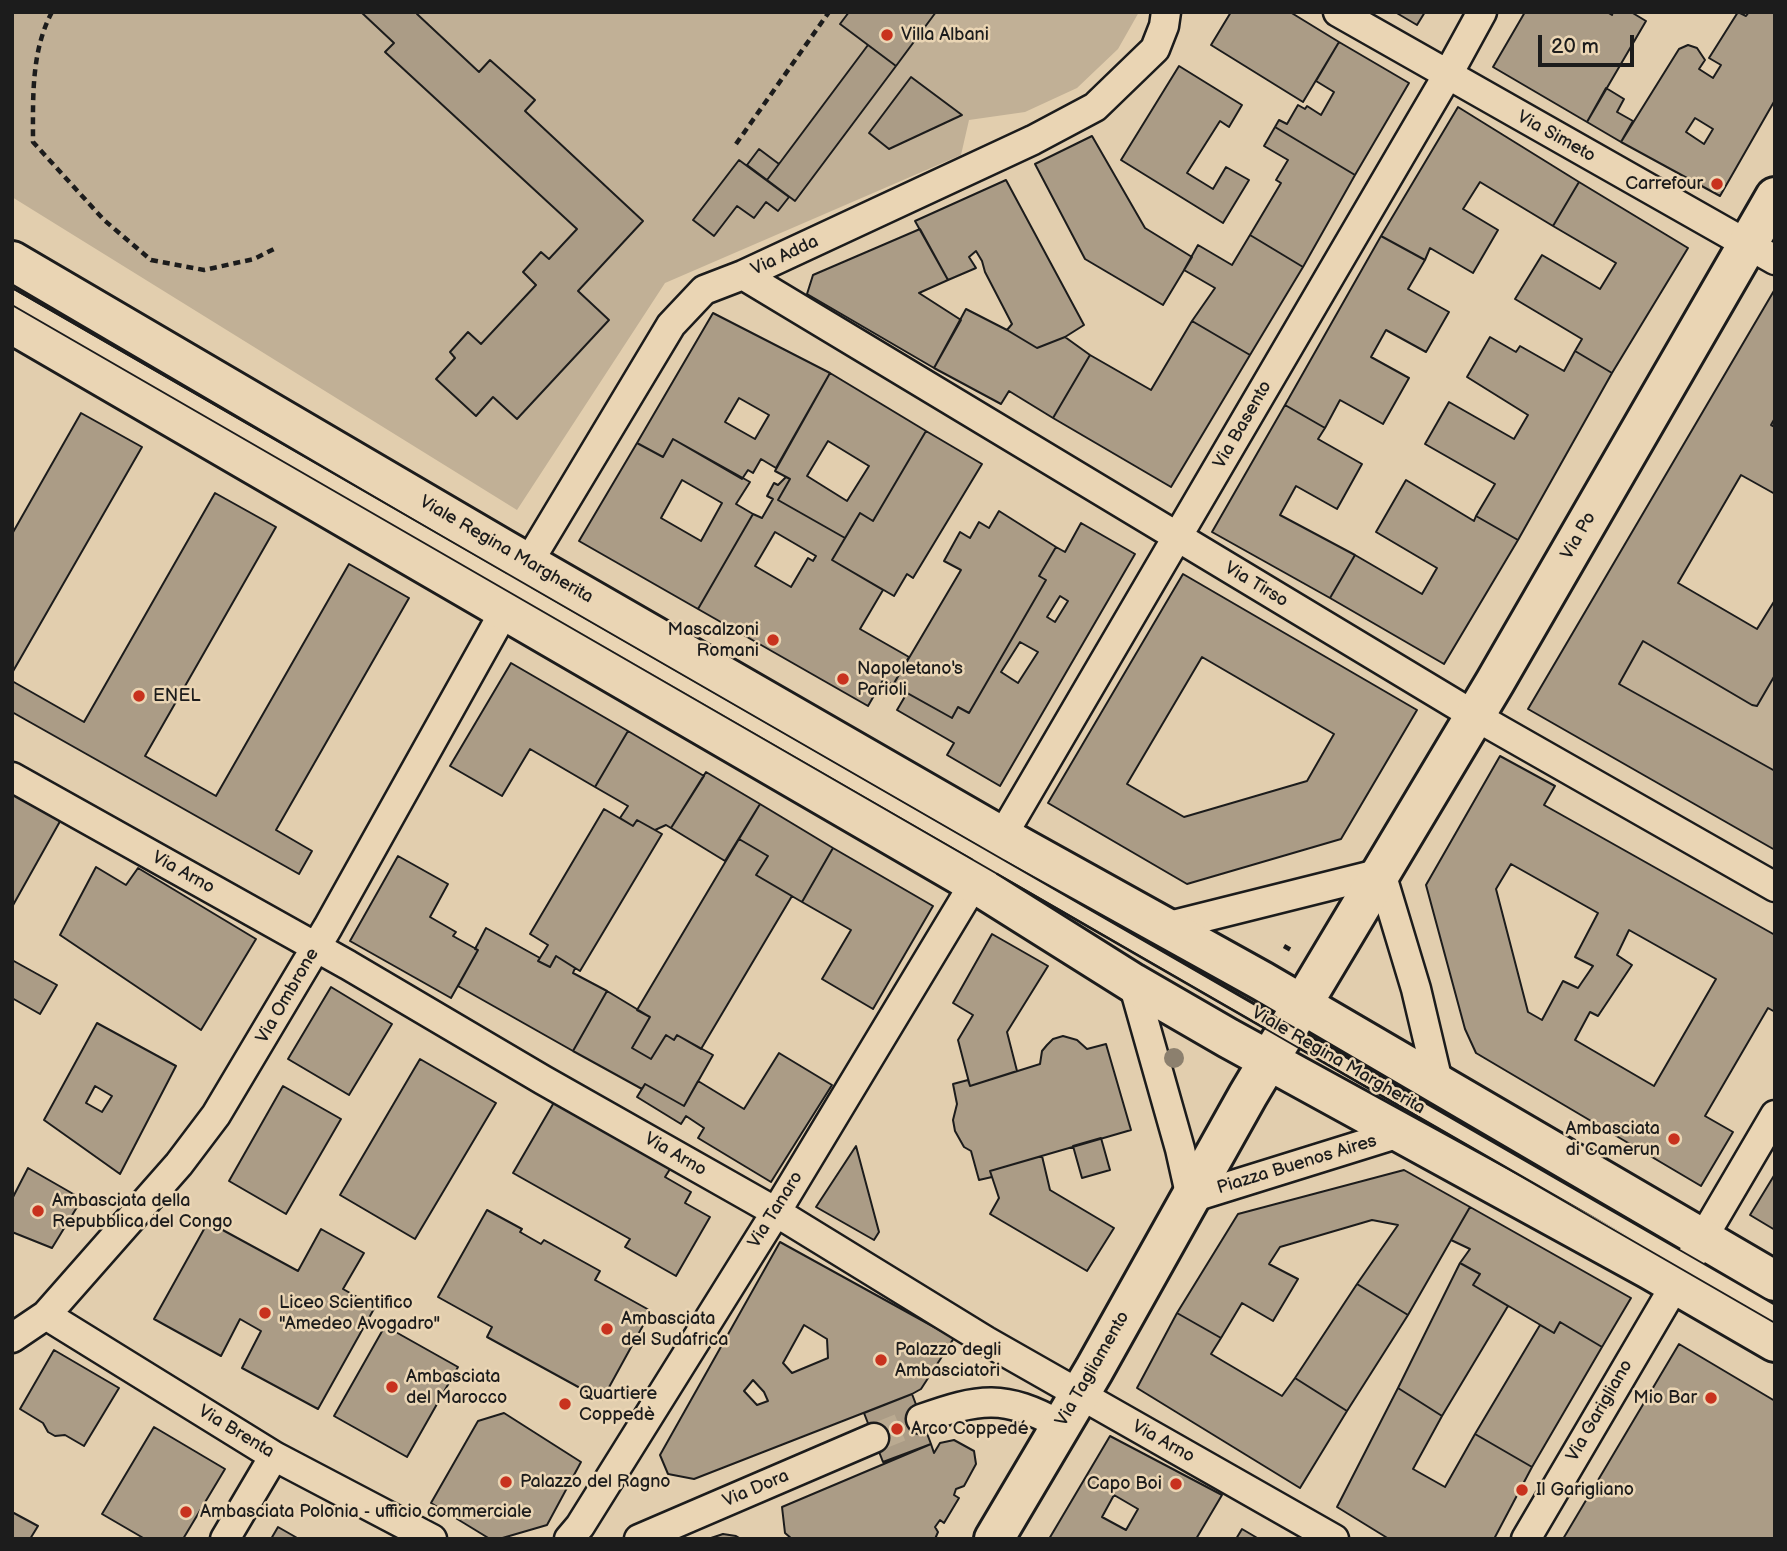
<!DOCTYPE html>
<meta charset="utf-8">
<style>
body{margin:0}
#map{position:relative;width:1787px;height:1551px;overflow:hidden;background:#e2ceae;font-family:"Balsamiq Sans",sans-serif}
canvas{display:block}
.frame{position:absolute;inset:0;border:14px solid #1c1c1c;pointer-events:none}
.scale{position:absolute;left:1538px;top:35px;width:96px;height:32px;box-sizing:border-box;border:4px solid #1c1c1c;border-top:0;padding-left:9px;font-size:21px;line-height:24px;white-space:nowrap;color:#1c1c1c;-webkit-text-stroke:5px #ead5b4;paint-order:stroke}
</style>
<div id="map">
<canvas width="1787" height="1551"></canvas>
<div class="frame"></div>
<div class="scale">20 m</div>
</div>
<script>
const ctx = document.querySelector('canvas').getContext('2d');
ctx.lineJoin = 'round';
function fillPath(path, color) { ctx.fillStyle = color; ctx.fill(path, 'evenodd'); }
function trace(path, color, width, dash) { ctx.strokeStyle = color; ctx.lineWidth = width; ctx.lineCap = dash ? 'butt' : 'round'; ctx.setLineDash(dash || []); ctx.stroke(path); }
function drawText(font, color, halo, rows, align = 'center') {
  ctx.font = font + ' "Balsamiq Sans",sans-serif'; ctx.lineWidth = 5; ctx.setLineDash([]); ctx.textBaseline = 'middle'; ctx.strokeStyle = halo; ctx.fillStyle = color; for (const [text, x, y, turn = 0] of rows) {
    ctx.save(); ctx.translate(x, y); ctx.rotate((+turn || 0) * Math.PI / 180); ctx.textAlign = isNaN(turn) ? turn : align; if (halo) ctx.strokeText(text, 0, 0); ctx.fillText(text, 0, 0); ctx.restore();
  }
}
fillPath(new Path2D(`
 M12 12H1139L1118 49 1077 88 1025 112 969 120 961 155 665 283 517 510 12 197Z
 M1643 641 1756 706 1775 675V771L1619 684Z`), '#c1b096');
const building = new Path2D(`
 M361 12H419L417 14 479 72 490 60 535 100 525 111 643 221 578 291 609 320 517 419 493 397 476 416 436 379 455 358 450 352 468 332 481 344 536 285 523 272 541 252 549 259 577 229 385 52 394 43Z
 M849 12H936L896 66 840 24Z
 M1231 12H1290L1339 42 1303 102 1211 45Z
 M1395 12H1425L1417 25Z
 M1525 12H1607L1612 15 1613 12H1631L1646 21 1587 122 1493 67Z
 M1738 12 1746 16 1749 12H1775V100L1720 196 1621 142 1679 49 1688 45 1697 48 1705 60 1699 69 1713 78 1721 65 1709 58ZM1695 118 1713 129 1704 144 1686 132Z
 M1339 42 1409 83 1355 175 1275 127 1279 120 1287 124 1298 105 1305 109 1307 106 1321 115 1334 92 1316 81Z
 M868 45 896 66 795 201 767 180Z
 M1179 66 1242 105 1229 127 1220 121 1187 173 1213 189 1226 167 1249 180 1223 223 1121 160Z
 M911 77 962 115 889 149 869 133Z
 M1606 88 1624 99 1617 112 1633 121 1621 142 1587 122Z
 M1458 107 1579 182 1553 226 1480 182 1463 209 1498 230 1473 273 1430 248 1425 260 1381 236Z
 M1275 127 1355 175 1303 267 1250 235 1281 183 1276 180 1288 160 1264 146Z
 M1092 136 1145 228 1192 257 1163 305 1085 259 1035 164Z
 M759 149 779 164 767 180 747 165Z
 M739 160 789 197 778 211 766 202 754 218 737 206 714 236 693 220Z
 M1006 180 1084 325 1065 337 1037 348 1007 330 1012 324 985 272 982 261 976 251 969 257 976 268 948 280 915 221Z
 M1579 182 1688 248 1612 373 1575 351 1582 339 1515 299 1542 255 1600 289 1616 263 1553 226Z
 M920 229 948 280 919 293 961 320 934 368 807 294 813 275Z
 M1250 235 1303 267 1250 355 1192 321 1215 288 1184 270 1198 245 1232 265Z
 M1381 236 1425 260 1408 289 1449 312 1426 352 1386 330 1371 357 1409 378 1383 424 1340 400 1325 428 1285 405Z
 M1775 289V418L1771 425 1775 427V494L1741 475 1678 583 1757 629 1775 600V675L1757 706 1752 705 1643 641 1619 684 1775 771V850L1528 709Z
 M966 309 1007 330 1037 348 1065 337 1090 355 1053 418 1009 391 1001 404 934 368Z
 M713 313 830 373 776 468 761 459 753 473 748 470 742 479 673 439 663 457 637 443ZM739 398 769 415 755 439 725 422Z
 M1192 321 1250 355 1171 487 1053 418 1090 355 1151 390Z
 M1490 337 1516 352 1520 346 1564 371 1575 351 1612 373 1518 540 1476 516 1495 484 1425 444 1449 402 1514 439 1528 415 1467 377Z
 M830 373 926 431 873 521 860 513 845 538 778 500 790 479 775 471ZM828 441 869 466 847 501 807 476Z
 M1285 405 1325 428 1318 439 1362 464 1337 509 1296 486 1280 515 1355 555 1330 598 1212 532Z
 M81 413 142 447 12 673V534Z
 M926 431 982 464 913 578 907 574 894 596 832 560 860 513 873 521Z
 M673 439 750 482 736 504 753 514 698 609 579 541 637 443 663 457ZM682 480 722 503 701 541 661 518Z
 M786 477 790 479 778 500 845 538 832 560 883 590 860 629 909 657 893 685 883 680 868 706 698 609 753 514 762 518 773 499 767 496 774 483 778 485ZM775 532 816 556 813 561 808 558 791 587 755 566Z
 M1406 480 1474 521 1476 516 1518 540 1444 664 1330 598 1355 555 1422 594 1437 568 1376 532Z
 M215 493 276 527 145 756 216 796 349 564 409 598 276 830 312 851 299 874 12 712V681L84 722Z
 M999 511 1056 547 1039 576 1046 580 969 713 958 707 952 718 893 685 961 570 944 561 960 532 970 538 979 522 989 528Z
 M1081 523 1135 554 1000 786 947 755 954 743 897 710 907 693 952 718 958 707 969 713 1046 580 1039 576 1056 547 1065 552ZM1060 596 1068 601 1055 622 1047 617ZM1020 642 1038 652 1018 683 1001 672Z
 M1183 574 1417 710 1341 839 1187 884 1048 803ZM1202 657 1334 734 1307 781 1184 817 1127 784Z
 M511 663 628 731 595 787 530 749 502 796 450 766Z
 M628 731 704 776 671 828 666 825 655 830 637 820 633 826 620 818 628 806 595 787Z
 M1500 756 1555 786 1544 805 1775 935V1012L1768 1008 1705 1116 1733 1132 1701 1186 1476 1053 1465 1029 1426 885ZM1511 864 1598 913 1575 957 1593 966 1578 988 1563 981 1542 1020 1528 1012 1496 889ZM1629 930 1716 979 1654 1086 1575 1040 1590 1012 1598 1016 1632 965 1617 955Z
 M706 772 760 804 725 861 671 828Z
 M12 788 63 816 12 907Z
 M760 804 833 848 802 902 756 875 768 856 739 839Z
 M604 809 633 826 637 820 662 834 580 971 556 956 550 967 538 961 548 945 530 934Z
 M739 839 768 856 756 875 792 896 701 1049 677 1035 674 1040 666 1035 651 1059 632 1048 650 1017 637 1010Z
 M833 848 933 906 873 1009 822 979 851 930 802 902Z
 M398 856 448 884 430 917 456 932 453 936 478 950 451 998 350 941Z
 M96 867 126 885 138 868 256 939 201 1030 60 935Z
 M486 928 540 958 538 961 550 967 556 956 575 968 573 973 607 991 573 1051 458 986 478 950 475 949Z
 M992 934 1048 966 1007 1032 1017 1071 970 1086 958 1040 973 1015 953 1003Z
 M12 960 57 985 40 1014 12 998Z
 M331 987 392 1024 349 1095 288 1059Z
 M607 991 650 1017 632 1048 651 1059 666 1035 674 1040 677 1035 713 1055 684 1106 645 1084 642 1089 573 1051Z
 M97 1023 176 1066 120 1174 44 1120ZM95 1086 112 1096 102 1112 86 1103Z
 M1063 1036 1077 1040 1087 1049 1106 1044 1131 1130 990 1171 992 1177 979 1180 971 1151 964 1147 955 1131 953 1120 957 1104 953 1084 968 1080 970 1086 1040 1064 1042 1051 1047 1045 1053 1039Z
 M779 1053 832 1085 771 1182 698 1138 704 1128 686 1116 681 1124 637 1097 645 1084 684 1106 698 1081 744 1109Z
 M420 1059 496 1103 415 1239 340 1195Z
 M283 1086 341 1119 286 1214 229 1181Z
 M556 1099 672 1166 665 1177 691 1192 685 1203 710 1217 676 1276 625 1247 630 1239 513 1173Z
 M1101 1138 1110 1170 1082 1178 1073 1146Z
 M856 1146 879 1232 874 1240 816 1207Z
 M1042 1156 1050 1190 1114 1228 1087 1271 990 1214 999 1198 990 1171Z
 M28 1168 82 1199 52 1248 12 1232V1199Z
 M1404 1170 1470 1207 1408 1315 1357 1284 1398 1225 1372 1220 1280 1247 1269 1264 1298 1279 1273 1321 1242 1303 1221 1338 1177 1313 1238 1214Z
 M1775 1174V1230L1750 1215Z
 M1470 1207 1631 1298 1602 1347 1560 1322 1554 1333 1473 1285 1480 1274 1460 1263 1470 1249 1451 1240Z
 M487 1210 522 1229 520 1232 541 1244 544 1240 600 1271 595 1280 651 1311 602 1400 487 1337 492 1327 438 1297Z
 M208 1222 298 1271 321 1229 364 1253 343 1289 375 1307 318 1409 242 1368 261 1331 240 1319 221 1356 154 1319Z
 M780 1242 954 1338 921 1389 912 1394 694 1479 668 1474 660 1455ZM804 1325 827 1339 828 1358 792 1373 783 1363ZM753 1380 764 1392 768 1401 757 1405 744 1391Z
 M1460 1263 1480 1274 1473 1285 1508 1306 1442 1416 1398 1388Z
 M1357 1284 1408 1315 1347 1411 1295 1378Z
 M1177 1313 1221 1338 1211 1354 1282 1396 1295 1378 1347 1411 1300 1488 1137 1388Z
 M1560 1322 1602 1347 1532 1467 1475 1434 1540 1325 1554 1333Z
 M385 1326 458 1367 407 1457 334 1416Z
 M1679 1344 1775 1401V1539H1563Z
 M54 1350 119 1388 84 1446 65 1435 55 1436 48 1432 43 1423 20 1409Z
 M1398 1388 1442 1416 1413 1469 1445 1487 1475 1434 1532 1467 1494 1539H1389L1337 1507Z
 M912 1394 931 1444 883 1462 864 1413Z
 M504 1413 581 1462 547 1525 499 1539H490L431 1503 478 1421Z
 M154 1427 225 1469 183 1539H145L102 1514Z
 M1110 1436 1222 1495 1196 1539H1049ZM1114 1495 1138 1509 1126 1530 1102 1517Z
 M954 1440 974 1451 976 1464 964 1486 956 1489 954 1495 959 1498 944 1523 940 1520 935 1527 938 1532 935 1539H792L785 1533 782 1507 931 1444 934 1453 940 1443Z
 M12 1512 38 1526 30 1539H12Z
 M278 1527 299 1539H271Z
 M1242 1529 1259 1539H1236Z
 M723 1534 736 1536 741 1539H708Z`);
fillPath(building, '#ab9c86');
trace(building, '#1c1c1c', 2);
trace(new Path2D(`
 M874 1438 921 1419`), '#baaa91', 28, [28, 14]);
const lane = new Path2D(`
 M12 297 1775 1313`);
const street = new Path2D(`
 M1338 12 1775 260
 M743 275 1475 716 1775 887
 M12 777 348 965 543 1080 776 1212 986 1341 1334 1539
 M1165 927 1381 873 1416 989 1439 1086
 M1133 983 1180 1149 1191 1198 1403 1132
 M46 1315 274 1456 432 1539
 M12 1338 46 1315 179 1164 216 1115 328 927 505 610 528 563 671 325 704 290 743 275 1033 140 1095 107 1155 49 1164 26 1166 12
 M921 1419C980 1398 1004 1394 1060 1425
 M225 1539 274 1456
 M569 1539 580 1526 776 1212 984 867 1447 76 1482 12
 M639 1539 874 1438
 M1526 1539 1775 1115`);
const secondary = new Path2D(`
 M12 261 503 549 1001 836 1262 981 1775 1281
 M12 324 974 883 1133 983 1228 1038 1649 1269 1775 1342
 M994 1539 1094 1370 1248 1095 1495 682 1775 197`);
trace(lane, '#1c1c1c', 19);
trace(street, '#1c1c1c', 33);
trace(secondary, '#1c1c1c', 44);
trace(new Path2D(`
 M52 12C31 51 33 98 33 142L104 220 151 260 204 270 254 259 278 247
 M736 144 829 12
 M1284 946 1291 950`), '#1c1c1c', 4.5, [7, 5]);
trace(lane, '#ead5b4', 14);
trace(street, '#ead5b4', 28);
trace(secondary, '#ead5b4', 38);
trace(new Path2D(`
 M12 288 1775 1305
 M12 305 1775 1323`), '#1c1c1c', 2);
ctx.fillStyle = '#8c806e';
for (const [x, y] of [
 [1174,1058]
]) { ctx.beginPath(); ctx.arc(x, y, 10, 0, 2 * Math.PI); ctx.fill(); }
for (const [x, y, r, color] of [
 [887,35,7,"#c8321e"],
 [1717,184,7,"#c8321e"],
 [773,640,7,"#c8321e"],
 [843,679,7,"#c8321e"],
 [139,696,7,"#c8321e"],
 [1674,1139,7,"#c8321e"],
 [38,1211,7,"#c8321e"],
 [265,1313,7,"#c8321e"],
 [607,1329,7,"#c8321e"],
 [881,1360,7,"#c8321e"],
 [392,1387,7,"#c8321e"],
 [1711,1398,7,"#c8321e"],
 [565,1404,7,"#c8321e"],
 [897,1429,7,"#c8321e"],
 [506,1482,7,"#c8321e"],
 [1176,1484,7,"#c8321e"],
 [1522,1490,7,"#c8321e"],
 [186,1512,7,"#c8321e"]
]) { const dot = new Path2D(); dot.arc(x, y, r, 0, 2 * Math.PI); ctx.fillStyle = color; ctx.fill(dot); trace(dot, '#ead5b4', 2.5); }
drawText('18px', '#1c1c1c', '#ead5b4', [
 ["Villa Albani",901,35],
 ["Carrefour",1703,184,"right"],
 ["Mascalzoni",759,630,"right"],
 ["Romani",759,651,"right"],
 ["Napoletano's",857,669],
 ["Parioli",857,690],
 ["ENEL",153,696],
 ["Ambasciata",1660,1129,"right"],
 ["di Camerun",1660,1150,"right"],
 ["Ambasciata della",52,1201],
 ["Repubblica del Congo",52,1222],
 ["Liceo Scientifico",279,1303],
 ["\"Amedeo Avogadro\"",279,1324],
 ["Ambasciata",621,1319],
 ["del Sudafrica",621,1340],
 ["Palazzo degli",895,1350],
 ["Ambasciatori",895,1371],
 ["Ambasciata",406,1377],
 ["del Marocco",406,1398],
 ["Quartiere",579,1394],
 ["Coppedè",579,1415],
 ["Mio Bar",1697,1398,"right"],
 ["Arco Coppedé",911,1429],
 ["Palazzo del Ragno",520,1482],
 ["Capo Boi",1162,1484,"right"],
 ["Il Garigliano",1536,1490],
 ["Ambasciata Polonia - ufficio commerciale",200,1512]
], 'left');
drawText('18px', '#1c1c1c', '#ead5b4', [
 ["Via Simeto",1556,137,29],
 ["Via Adda",785,256,-25],
 ["Via Basento",1243,425,-60],
 ["Via Po",1579,536,-60],
 ["Viale Regina Margherita",506,550,30],
 ["Via Tirso",1256,585,31],
 ["Via Arno",183,873,29],
 ["Via Ombrone",288,996,-60],
 ["Viale Regina Margherita",1338,1061,30],
 ["Via Arno",675,1155,30],
 ["Piazza Buenos Aires",1297,1165,-17],
 ["Via Tanaro",776,1210,-58],
 ["Via Tagliamento",1093,1369,-60],
 ["Via Garigliano",1600,1411,-60],
 ["Via Brenta",236,1432,31],
 ["Via Arno",1163,1442,29],
 ["Via Dora",756,1489,-23]
]);
</script>
